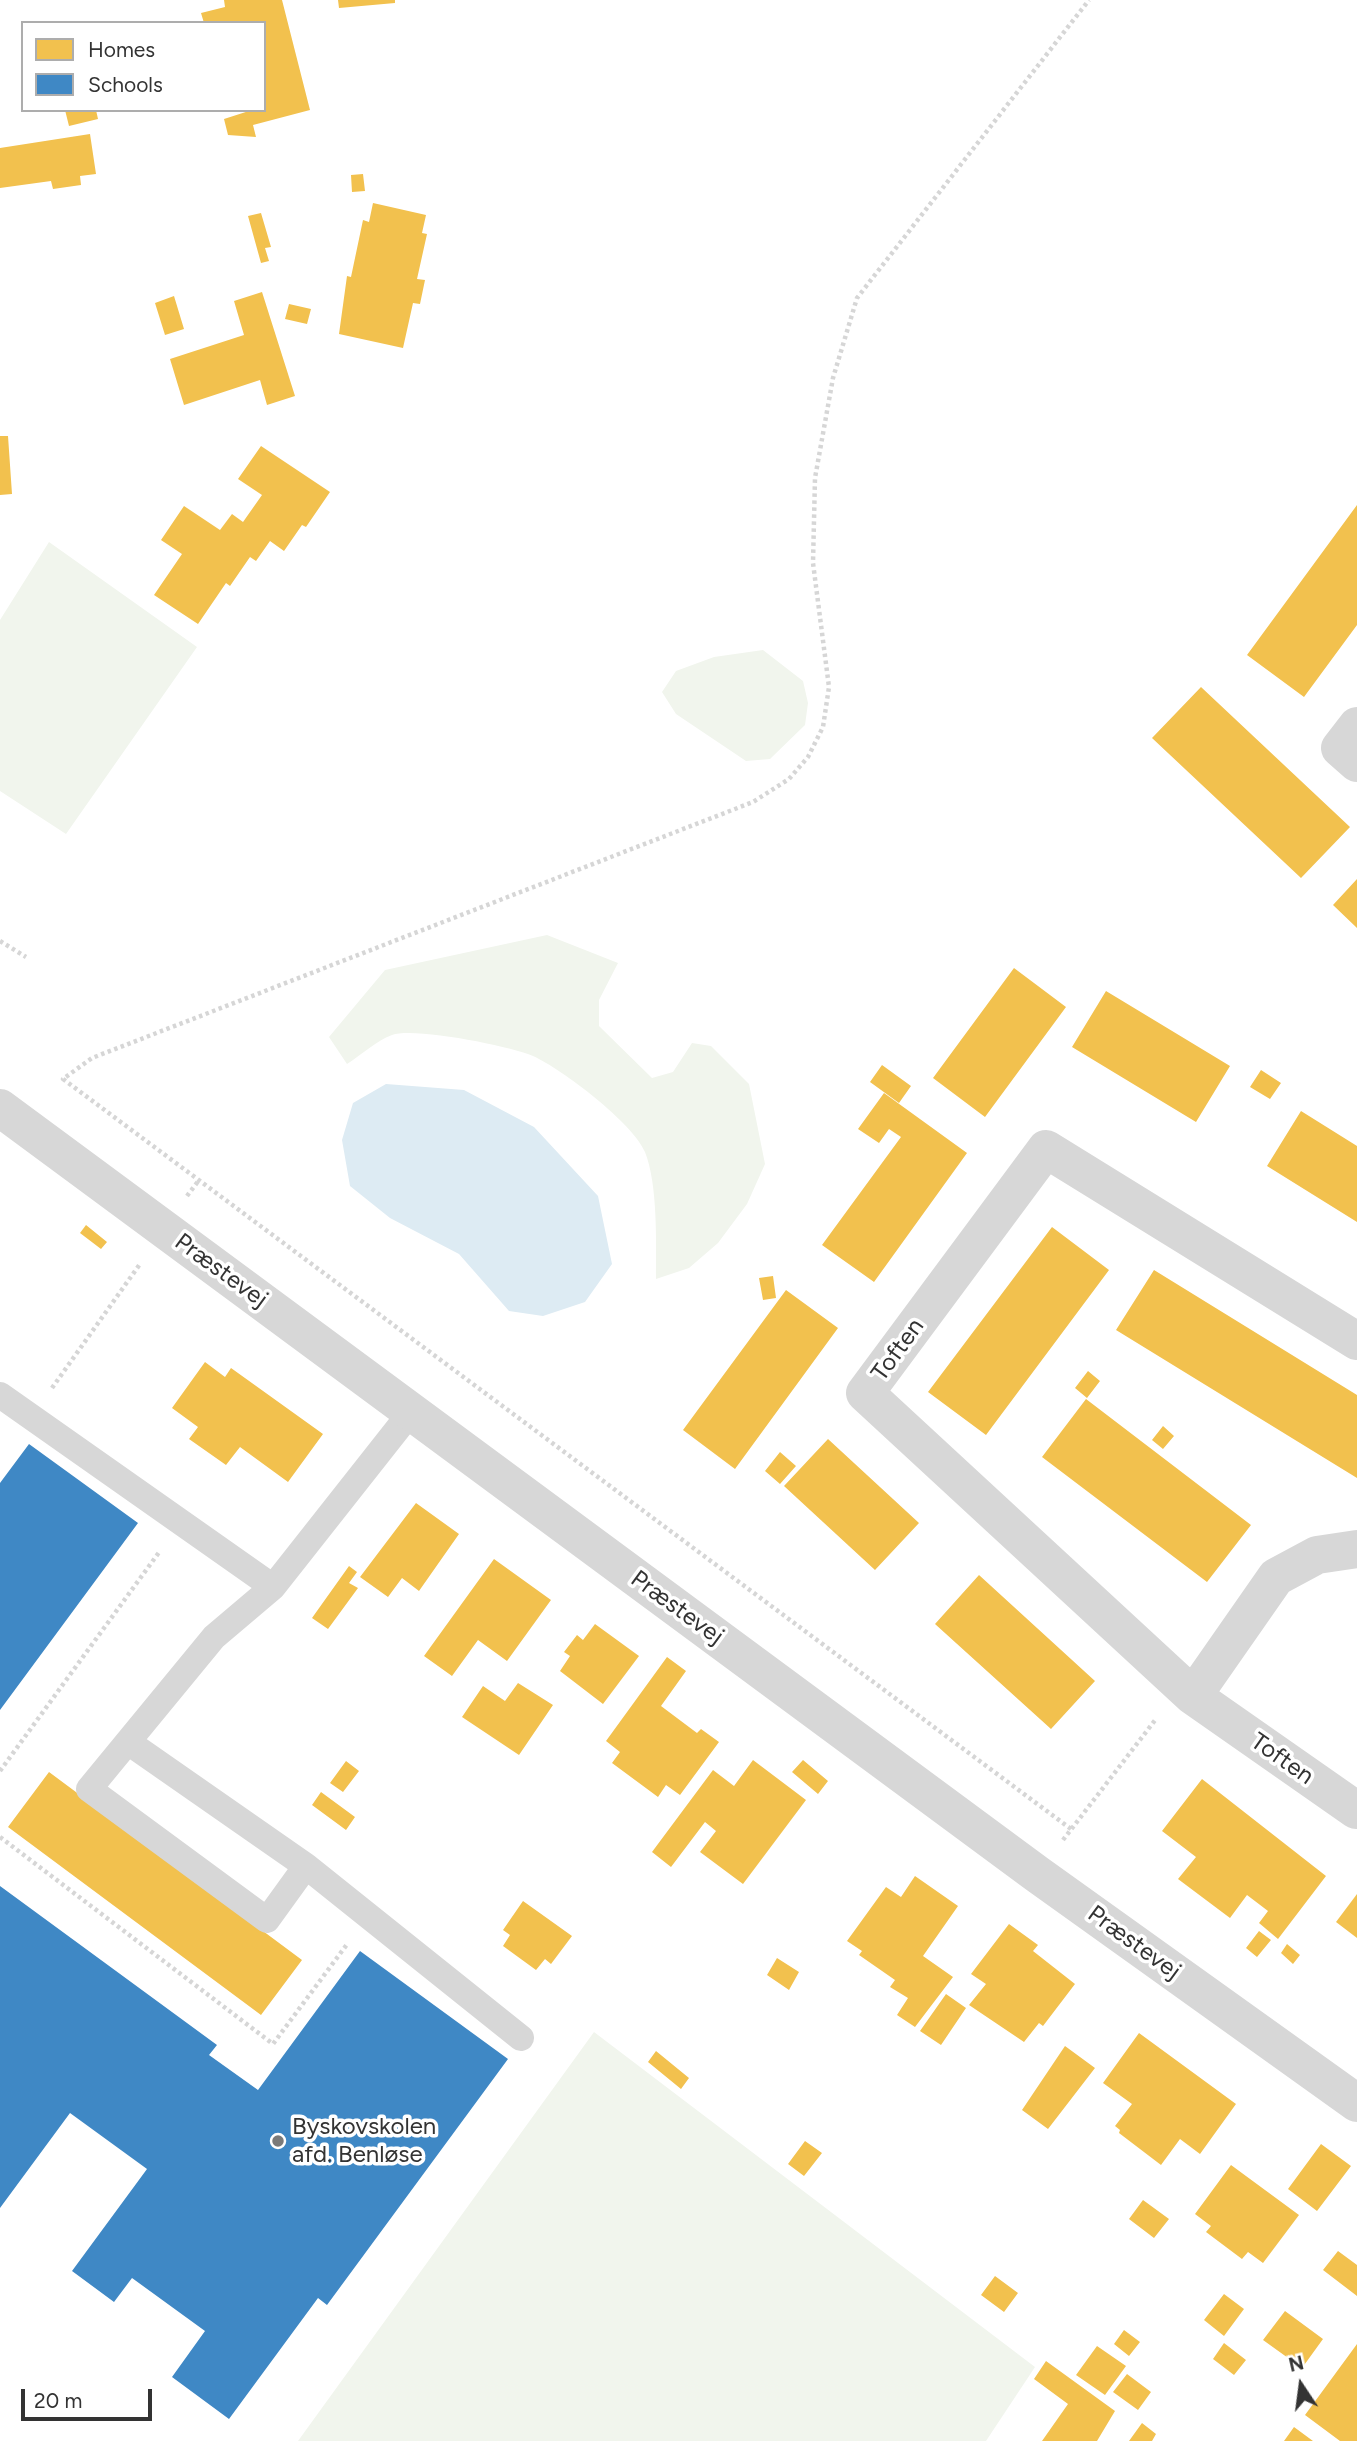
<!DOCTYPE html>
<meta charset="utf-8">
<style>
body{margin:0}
#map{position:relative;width:1357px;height:2441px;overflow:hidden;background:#fff;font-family:Figtree,sans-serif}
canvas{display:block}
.legend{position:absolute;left:21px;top:21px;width:245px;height:91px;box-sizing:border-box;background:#fff;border:2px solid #adadad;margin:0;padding:9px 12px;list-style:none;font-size:21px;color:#333}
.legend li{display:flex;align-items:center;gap:14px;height:35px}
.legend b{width:35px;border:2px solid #adadad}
.north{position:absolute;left:1266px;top:2350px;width:70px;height:70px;-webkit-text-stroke:5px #fff;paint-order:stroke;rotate:347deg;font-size:19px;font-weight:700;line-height:28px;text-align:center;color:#333}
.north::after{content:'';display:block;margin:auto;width:24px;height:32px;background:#333;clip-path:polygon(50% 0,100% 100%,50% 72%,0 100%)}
.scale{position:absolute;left:21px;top:2389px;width:131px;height:32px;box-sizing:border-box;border:4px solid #333;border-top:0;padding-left:9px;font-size:21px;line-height:24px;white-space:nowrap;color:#333;-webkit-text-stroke:5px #fff;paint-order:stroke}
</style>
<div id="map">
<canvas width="1357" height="2441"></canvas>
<ul class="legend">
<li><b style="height:19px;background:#f2c14e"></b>Homes</li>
<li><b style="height:19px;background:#3f88c5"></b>Schools</li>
</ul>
<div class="north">N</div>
<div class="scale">20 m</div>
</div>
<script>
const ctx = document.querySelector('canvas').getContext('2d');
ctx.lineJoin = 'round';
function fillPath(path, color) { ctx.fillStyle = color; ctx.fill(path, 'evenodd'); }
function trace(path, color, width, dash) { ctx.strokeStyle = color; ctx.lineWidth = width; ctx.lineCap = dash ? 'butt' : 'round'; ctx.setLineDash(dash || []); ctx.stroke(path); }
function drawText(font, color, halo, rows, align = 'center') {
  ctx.font = font + ' Figtree,sans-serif'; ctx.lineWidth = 7; ctx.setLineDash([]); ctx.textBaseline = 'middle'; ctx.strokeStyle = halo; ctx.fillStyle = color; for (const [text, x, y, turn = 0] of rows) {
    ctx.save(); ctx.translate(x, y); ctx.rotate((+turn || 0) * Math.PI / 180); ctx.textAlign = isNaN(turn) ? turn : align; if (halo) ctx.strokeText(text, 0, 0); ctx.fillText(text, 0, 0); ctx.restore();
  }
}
fillPath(new Path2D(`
 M49 542 197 647 66 834 0 791V620Z
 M763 650 803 681 808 703 805 725 770 759 746 761 676 714 662 692 676 671 714 657Z
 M547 935 618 963 599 1000V1026L652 1078 673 1072 692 1043 711 1046 749 1084 765 1164 747 1204 718 1243 689 1268 656 1279C656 1243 658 1185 645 1152 633 1123 562 1069 533 1056 509 1046 415 1027 392 1035 376 1041 361 1055 347 1064L329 1037 385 970Z
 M594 2032 1035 2367 986 2441H298Z`), '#f1f5ed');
fillPath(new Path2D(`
 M386 1084 464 1090 534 1127 598 1196 612 1264 585 1302 543 1316 509 1311 459 1254 390 1218 350 1186 342 1140 353 1103Z`), '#ddebf3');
fillPath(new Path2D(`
 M224 0H282L310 110 253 125 256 137 228 135 224 119 252 110H264V23H204L201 13 225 7Z
 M338 0H395V3L339 8Z
 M65 110H96L98 119 69 126Z
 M90 134 96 174 80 176 81 185 53 189 51 181 0 188V148Z
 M363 174 365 191 352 192 351 175Z
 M373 203 426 215 422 233 427 234 417 279 425 280 420 304 413 303 403 348 339 334 347 276 351 277 363 220 369 222Z
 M261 213 271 247 265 248 269 261 261 263 248 216Z
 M262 292 295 396 267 405 260 380 184 405 170 359 244 335 234 301Z
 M174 296 184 329 165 335 155 303Z
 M289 304 311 309 307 324 285 319Z
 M0 436H8L12 494 0 495Z
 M261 446 330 492 306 527 302 525 284 551 270 541 256 561 250 557 230 586 226 583 198 624 154 595 182 554 161 540 184 506 220 530 232 514 243 522 262 495 238 479Z
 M1357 505V625L1304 697 1247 655Z
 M1201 687 1350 827 1301 878 1152 738Z
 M1357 879V928L1333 905Z
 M1014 968 1066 1007 985 1117 933 1078Z
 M1106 991 1230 1066 1196 1122 1072 1047Z
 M882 1065 911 1086 899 1103 870 1082Z
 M1261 1070 1281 1083 1270 1099 1250 1087Z
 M884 1093 967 1153 874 1282 822 1245 901 1137 889 1129 879 1143 858 1129Z
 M1301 1111 1357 1146V1222L1267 1166Z
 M86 1225 107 1242 101 1249 80 1233Z
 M1052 1227 1109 1270 986 1435 928 1392Z
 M1154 1270 1357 1395V1478L1116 1330Z
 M773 1276 776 1298 763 1300 759 1278Z
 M786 1290 838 1328 735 1469 683 1430Z
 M205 1362 225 1377 231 1368 323 1434 288 1482 240 1447 226 1465 189 1439 198 1427 172 1408Z
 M1088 1371 1100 1381 1087 1398 1075 1388Z
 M1086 1399 1251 1525 1207 1582 1042 1457Z
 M1163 1426 1174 1436 1163 1449 1152 1440Z
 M828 1439 919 1523 875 1570 784 1486Z
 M780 1452 796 1466 780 1484 765 1471Z
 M416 1503 459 1534 419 1591 402 1578 388 1597 360 1577Z
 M494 1559 551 1600 507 1661 478 1640 452 1676 424 1656Z
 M349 1566 357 1572 349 1583 358 1588 328 1629 312 1618Z
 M979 1575 1095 1681 1051 1729 935 1624Z
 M595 1624 639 1656 603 1704 560 1671 570 1656 564 1652 577 1635 583 1640Z
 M667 1657 686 1671 661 1706 697 1733 701 1729 719 1742 680 1795 666 1785 658 1797 612 1763 620 1752 606 1741Z
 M518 1683 553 1705 519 1755 462 1717 483 1686 505 1701Z
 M753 1760 806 1800 743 1884 700 1852 716 1831 705 1822 671 1867 652 1852 713 1770 734 1786Z
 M803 1760 828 1781 818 1794 792 1772Z
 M346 1761 359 1771 343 1792 330 1783Z
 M49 1772 302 1960 261 2015 8 1827Z
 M1202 1779 1326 1876 1278 1939 1259 1923 1268 1911 1247 1895 1230 1918 1178 1879 1196 1857 1162 1831Z
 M321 1792 355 1817 346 1830 312 1805Z
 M915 1876 958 1906 923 1956 953 1977 915 2027 897 2015 908 1998 890 1987 895 1980 859 1955 862 1951 847 1941 886 1887 901 1897Z
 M1357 1894V1938L1336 1922Z
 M523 1901 572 1936 551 1964 545 1959 536 1970 503 1946 510 1935 503 1930Z
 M1009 1924 1038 1945 1033 1951 1075 1984 1043 2026 1039 2023 1024 2042 969 2005 986 1984 971 1974Z
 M1259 1931 1271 1940 1257 1957 1246 1948Z
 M1287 1944 1300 1955 1293 1964 1281 1953Z
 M777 1958 799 1972 789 1990 767 1975Z
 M946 1994 966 2008 941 2045 920 2031Z
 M1139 2033 1236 2104 1200 2154 1180 2139 1161 2165 1119 2133 1120 2130 1115 2126 1132 2104 1103 2083Z
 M1065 2046 1095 2068 1048 2129 1022 2110Z
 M656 2051 689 2078 681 2089 648 2062Z
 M805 2141 822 2153 804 2176 788 2164Z
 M1321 2144 1351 2166 1317 2211 1288 2189Z
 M1231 2165 1299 2215 1263 2263 1248 2252 1242 2259 1206 2232 1211 2226 1195 2214Z
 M1143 2200 1169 2219 1154 2238 1129 2219Z
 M1338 2251 1357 2265V2296L1323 2270Z
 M995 2276 1018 2293 1004 2312 981 2295Z
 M1224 2294 1244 2309 1224 2336 1204 2320Z
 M1285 2311 1323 2339 1302 2368 1263 2340Z
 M1124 2330 1140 2342 1129 2356 1114 2344Z
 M1224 2343 1246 2360 1234 2375 1213 2359Z
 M1357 2344V2441H1340L1305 2415Z
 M1097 2346 1126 2366 1105 2395 1076 2375Z
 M1046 2361 1115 2411 1097 2441H1042L1068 2404 1034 2379Z
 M1127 2374 1151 2392 1138 2410 1113 2392Z
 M1142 2423 1156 2434 1152 2441H1129Z
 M1294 2427 1313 2441H1284Z`), '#f2c14e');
fillPath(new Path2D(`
 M29 1444 138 1523 0 1710V1483Z
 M0 1886 217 2045 209 2055 258 2090 360 1951 508 2059 327 2305 318 2298 229 2419 172 2377 205 2331 132 2278 114 2302 72 2271 147 2169 70 2113 0 2208Z`), '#3f88c5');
trace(new Path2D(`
 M0 941 26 957
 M187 1196 199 1180
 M52 1388 140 1264
 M0 1771 160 1551
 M1071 1829 63 1079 92 1058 753 802 789 779 808 757 823 727 829 687 813 563 815 478 833 378 857 298 1089 0
 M0 1837 273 2044 348 1943
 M1063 1840 1156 1719`), '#d6d6d6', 4.5, [3.5, 3.5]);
trace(new Path2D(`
 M0 1395 273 1587
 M128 1742 306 1866 267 1920 89 1789 214 1637 273 1587 411 1412
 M306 1866 521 2038`), '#d7d7d7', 26);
trace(new Path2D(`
 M1357 726 1340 748 1357 763
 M0 1108 1037 1874 1357 2103
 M1193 1696 1276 1577 1317 1555 1357 1549
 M1356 1810 1193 1696 865 1393 1046 1149 1357 1341`), '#d7d7d7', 38);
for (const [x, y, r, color] of [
 [278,2141,7,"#7a7a7a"]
]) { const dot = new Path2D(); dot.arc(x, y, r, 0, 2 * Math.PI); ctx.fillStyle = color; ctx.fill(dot); trace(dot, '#fff', 2.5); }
drawText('24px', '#333', '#fff', [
 ["Præstevej",221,1271,36],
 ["Toften",898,1350,-54],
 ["Præstevej",677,1608,36],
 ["Toften",1282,1759,35],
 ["Præstevej",1134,1943,36]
]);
drawText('24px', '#333', '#fff', [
 ["Byskovskolen",292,2127],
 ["afd. Benløse",292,2155]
], 'left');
</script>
